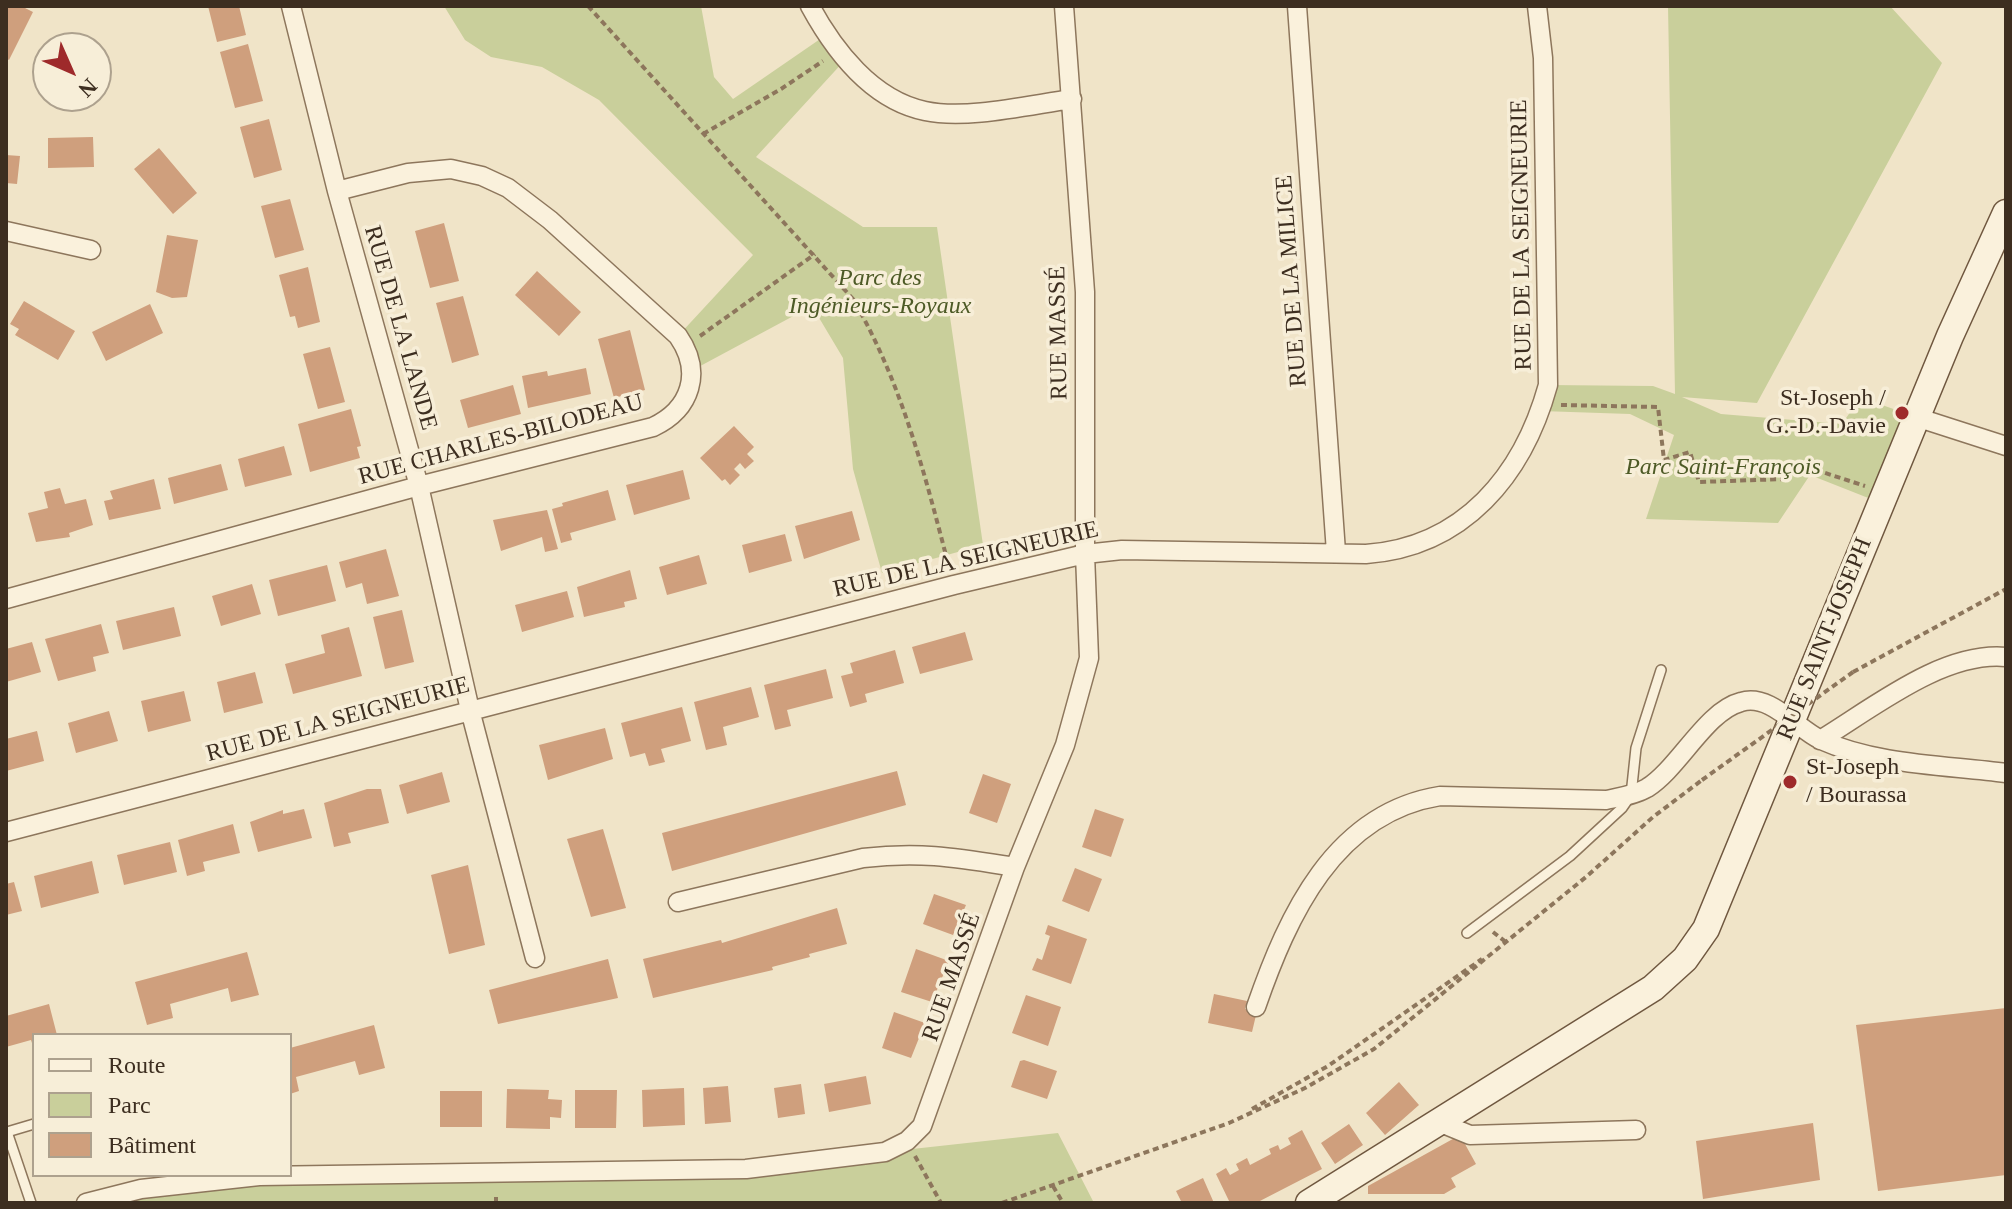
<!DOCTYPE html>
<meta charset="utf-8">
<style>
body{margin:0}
#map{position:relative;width:2012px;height:1209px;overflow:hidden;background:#f0e4c8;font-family:"Times New Roman",serif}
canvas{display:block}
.frame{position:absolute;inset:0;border:8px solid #3d2e20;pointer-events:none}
.legend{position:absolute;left:32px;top:1033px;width:260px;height:144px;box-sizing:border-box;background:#f7eed8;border:2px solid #ada18e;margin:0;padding:10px 14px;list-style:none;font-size:24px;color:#3d2e20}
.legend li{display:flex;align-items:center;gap:16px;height:40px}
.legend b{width:40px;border:2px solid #ada18e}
.north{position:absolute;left:32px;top:32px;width:80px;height:80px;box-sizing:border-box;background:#f7eed8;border:2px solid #ada18e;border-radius:50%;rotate:135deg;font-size:22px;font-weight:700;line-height:32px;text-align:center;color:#3d2e20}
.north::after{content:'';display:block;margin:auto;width:28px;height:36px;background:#9e2a2b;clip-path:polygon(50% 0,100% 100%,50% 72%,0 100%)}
</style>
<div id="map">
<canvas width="2012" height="1209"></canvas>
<div class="frame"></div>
<ul class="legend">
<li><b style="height:10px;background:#faf1dc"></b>Route</li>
<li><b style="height:22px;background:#c9cf9b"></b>Parc</li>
<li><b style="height:22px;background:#cf9f7d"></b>Bâtiment</li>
</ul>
<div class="north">N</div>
</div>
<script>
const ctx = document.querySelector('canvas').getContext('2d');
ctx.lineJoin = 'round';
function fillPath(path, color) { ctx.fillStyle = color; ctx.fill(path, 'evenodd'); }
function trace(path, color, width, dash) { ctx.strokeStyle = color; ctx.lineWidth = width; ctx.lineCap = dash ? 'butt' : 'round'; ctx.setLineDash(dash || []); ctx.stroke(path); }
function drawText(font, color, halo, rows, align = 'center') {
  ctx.font = font + ' "Times New Roman",serif'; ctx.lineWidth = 7; ctx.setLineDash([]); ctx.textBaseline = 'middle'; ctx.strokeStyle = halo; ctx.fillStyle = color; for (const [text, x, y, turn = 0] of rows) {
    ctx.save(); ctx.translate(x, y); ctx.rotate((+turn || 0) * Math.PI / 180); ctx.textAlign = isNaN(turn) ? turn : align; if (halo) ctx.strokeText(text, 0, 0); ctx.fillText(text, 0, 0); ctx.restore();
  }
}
fillPath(new Path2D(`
 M444 6H701L714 77 733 99 826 35 845 60 756 157 863 227H937L983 545 882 573 853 469 843 358 812 306 691 371 678 336 753 255 599 100 542 67 491 57 465 40Z
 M1668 6H1890L1942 63 1757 403 1682 397 1721 414 1842 424 1853 408 1865 399 1919 418 1881 503 1810 475 1778 523 1646 519 1674 435 1630 414 1541 411 1548 385 1653 386 1675 394Z
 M1058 1133 1094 1203H87L259 1176 632 1171 885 1152Z`), '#c9cf9b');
fillPath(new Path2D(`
 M6 6H21L33 12 9 60 6 58Z
 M208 6H239L246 35 217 42Z
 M248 44 263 101 235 108 220 52Z
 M269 119 282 170 254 178 240 127Z
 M93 137 94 167 48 168V138Z
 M159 148 197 193 173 214 134 169Z
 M6 155 20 156 17 184 6 183Z
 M290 199 304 250 275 258 261 206Z
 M444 223 459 281 430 288 415 231Z
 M167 235 198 240 187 297 172 298 156 292Z
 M308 267 320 322 298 328 295 316 290 317 279 275Z
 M537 271 581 312 559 336 515 295Z
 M463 296 479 355 452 363 436 303Z
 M24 301 75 331 58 360 15 335 19 329 10 324Z
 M150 304 163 333 106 361 92 332Z
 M630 330 645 390 614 398 598 339Z
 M330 347 345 402 318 409 303 354Z
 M586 368 591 394 528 408 522 376 547 371 548 376Z
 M513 385 521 414 468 428 460 400Z
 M351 409 361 446 357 447 360 458 310 472 298 424Z
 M734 426 754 447 747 454 754 461 745 469 740 463 734 469 740 475 730 485 725 479 722 481 700 458Z
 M284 446 292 475 245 487 238 459Z
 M221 464 228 490 174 504 168 478Z
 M683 470 690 499 634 515 626 485Z
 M154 479 161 509 109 520 104 501 113 499 110 491Z
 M60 488 65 504 86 499 93 525 69 533 70 537 36 542 28 513 48 508 44 492Z
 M608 490 616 520 570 533 572 540 561 543 552 509 563 506 562 503Z
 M547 510 558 549 545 552 542 537 501 551 493 520Z
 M852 511 860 540 804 559 795 526Z
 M785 534 792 561 749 573 742 545Z
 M386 549 399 596 367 604 362 583 346 588 339 562Z
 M699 555 707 584 667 595 659 567Z
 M327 565 336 601 278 616 269 580Z
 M630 570 637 599 624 602 625 607 584 617 577 587Z
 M252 584 261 614 221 626 212 596Z
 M567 591 574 617 522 632 515 605Z
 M174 607 181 636 123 650 116 621Z
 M402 610 414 662 385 669 373 617Z
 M101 624 109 653 93 657 96 671 58 681 45 639Z
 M349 627 362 676 293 694 285 664 325 653 321 635Z
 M965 632 973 660 920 674 912 647Z
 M32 642 41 672 6 682V649Z
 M895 650 904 683 865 694 867 702 850 707 841 676 853 673 850 663Z
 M826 669 833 698 787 710 791 726 775 730 764 685Z
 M255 672 263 703 224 713 217 682Z
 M751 687 759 717 723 727 727 745 706 750 694 702Z
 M184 691 191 721 148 732 141 701Z
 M682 707 691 741 661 749 665 762 649 766 645 753 630 757 621 723Z
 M109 711 118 741 76 753 68 723Z
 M605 728 613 759 548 780 539 745Z
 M37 731 44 761 6 771V739Z
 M897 771 906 805 672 871 662 833Z
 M442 772 450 802 407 814 399 785Z
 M983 774 1011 784 997 823 969 813Z
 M367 789H381L389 823 348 833 351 843 334 847 324 803Z
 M304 809 312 838 258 852 250 822 283 810V814Z
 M1095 809 1124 819 1111 857 1082 847Z
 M233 824 240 853 203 862 205 871 187 876 178 840Z
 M603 829 626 908 591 917 567 839Z
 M170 842 177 872 124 885 117 855Z
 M92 861 99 893 41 908 34 876Z
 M468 865 485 945 449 954 431 875Z
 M1075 868 1102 879 1089 912 1062 901Z
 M14 882 22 911 6 915V884Z
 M934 894 966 905 953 935 923 924Z
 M837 908 847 944 809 954 810 957 772 967 773 970 653 998 643 959 721 940 722 943Z
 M1048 925 1087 939 1071 984 1032 970 1037 958 1042 960 1050 936 1045 934Z
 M916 949 949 961 932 1002 901 992Z
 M247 952 259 995 231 1002 228 988 170 1004 173 1018 147 1025 135 982Z
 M608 959 618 998 498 1024 489 990Z
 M1214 994 1247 1001 1245 1009 1257 1011 1252 1032 1208 1023Z
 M1026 995 1061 1007 1048 1046 1012 1033Z
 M49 1004 57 1035H34V1049L31 1040 6 1047V1016Z
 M2006 1008V1175L1878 1191 1856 1025Z
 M894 1012 925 1023 911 1058 882 1048Z
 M374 1025 385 1068 359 1075 355 1061 296 1077 299 1091 290 1094V1048Z
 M1024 1060 1057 1071 1047 1099 1011 1087 1020 1061Z
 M866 1076 871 1104 829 1112 824 1084Z
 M1399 1082 1419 1105 1385 1135 1366 1113Z
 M801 1084 805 1114 778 1118 774 1088Z
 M728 1086 731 1122 705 1124 703 1088Z
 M684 1088 685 1125 643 1127 642 1090Z
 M507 1089 549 1090 548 1099 562 1100 561 1118 550 1117V1129L506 1128Z
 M575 1090H617L616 1128H575Z
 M440 1091H482V1127H440Z
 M1813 1123 1820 1180 1703 1199 1696 1141Z
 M1349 1124 1363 1145 1335 1164 1321 1143Z
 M1302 1130 1322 1169 1256 1203H1230L1216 1174 1226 1168 1230 1175 1239 1170 1236 1164 1247 1158 1250 1165 1271 1154 1269 1149 1278 1145 1280 1150 1291 1144 1288 1138Z
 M1460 1135 1476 1164 1451 1178 1456 1187 1444 1194H1368V1186Z
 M1203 1178 1214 1203H1182L1176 1191Z`), '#cf9f7d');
const lane = new Path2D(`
 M1467 933 1570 856 1622 808 1631 795 1636 748 1661 670
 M31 1203 7 1132 34 1124`);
const street = new Path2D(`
 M291 6 337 191 419 486 470 710 535 958
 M810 6C834 50 872 100 925 111 967 120 1029 105 1072 99
 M1297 6 1336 552
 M6 231 91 250
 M1919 418 2006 446
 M6 599 419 486 653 427C691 409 703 372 678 336L550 220 508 188 482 176 451 169 408 173 337 191
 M1820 740C1873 708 1943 651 2006 657
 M6 832 954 585 1085 554 1122 550 1366 554C1464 547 1523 475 1548 385L1543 58 1537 6
 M678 902 863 858C922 851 958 858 1015 867
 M1256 1007C1288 915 1334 813 1440 796L1606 800C1620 797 1635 795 1647 788 1679 768 1706 711 1741 702 1770 693 1796 728 1821 740 1877 765 1945 765 2006 773
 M1436 1121 1470 1135 1636 1130
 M86 1203 141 1189 259 1176 746 1169 885 1152 907 1141 922 1126 1015 867 1065 745 1089 658 1085 554V292L1064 6`);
const secondary = new Path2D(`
 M1309 1203 1653 988 1685 959 1706 929 1950 336 2006 213`);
trace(lane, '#8d765c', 12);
trace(street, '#8d765c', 21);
trace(secondary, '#6f573f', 29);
trace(new Path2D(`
 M588 6 853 299C902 383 925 475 949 567
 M703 134 781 89 823 61
 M700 336 815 254
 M1561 405 1658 407 1664 460 1690 452 1699 482 1784 479 1804 466 1865 486
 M1853 672 2006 589
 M1493 932 1507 943
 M1252 1109 1328 1066 1482 959
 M915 1156 941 1203
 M1053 1186 1063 1203
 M496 1203V1193
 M1002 1203 1229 1123 1305 1088 1374 1049 1586 877 1653 817 1702 780`), '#8d765c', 4, [6, 4]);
trace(lane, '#faf1dc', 9);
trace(street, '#faf1dc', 18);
trace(secondary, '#faf1dc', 26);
trace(new Path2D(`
 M1702 780 1853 672`), '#8d765c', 4, [6, 4]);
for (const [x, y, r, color] of [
 [1902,413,8,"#9e2a2b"],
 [1790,782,8,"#9e2a2b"]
]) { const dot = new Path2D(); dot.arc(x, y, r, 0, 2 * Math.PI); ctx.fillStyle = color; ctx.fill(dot); trace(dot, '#f7eed8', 3); }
drawText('24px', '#3d2e20', '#f7eed8', [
 ["RUE DE LA SEIGNEURIE",1522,235,-91],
 ["RUE DE LA MILICE",1292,281,-94],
 ["RUE DE LA LANDE",400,328,74],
 ["RUE MASSÉ",1059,333,-91],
 ["RUE CHARLES-BILODEAU",501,440,-15],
 ["RUE DE LA SEIGNEURIE",966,560,-13],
 ["RUE SAINT-JOSEPH",1825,639,-68],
 ["RUE DE LA SEIGNEURIE",338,720,-15],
 ["RUE MASSÉ",952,977,-71]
]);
drawText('italic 24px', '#4d5a26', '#f7eed8', [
 ["Parc des",880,279],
 ["Ingénieurs-Royaux",880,307],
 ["Parc Saint-François",1723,468]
]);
drawText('24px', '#3d2e20', '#f7eed8', [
 ["St-Joseph /",1886,399],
 ["G.-D.-Davie",1886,427],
 ["St-Joseph",1806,768,"left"],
 ["/ Bourassa",1806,796,"left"]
], 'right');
</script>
